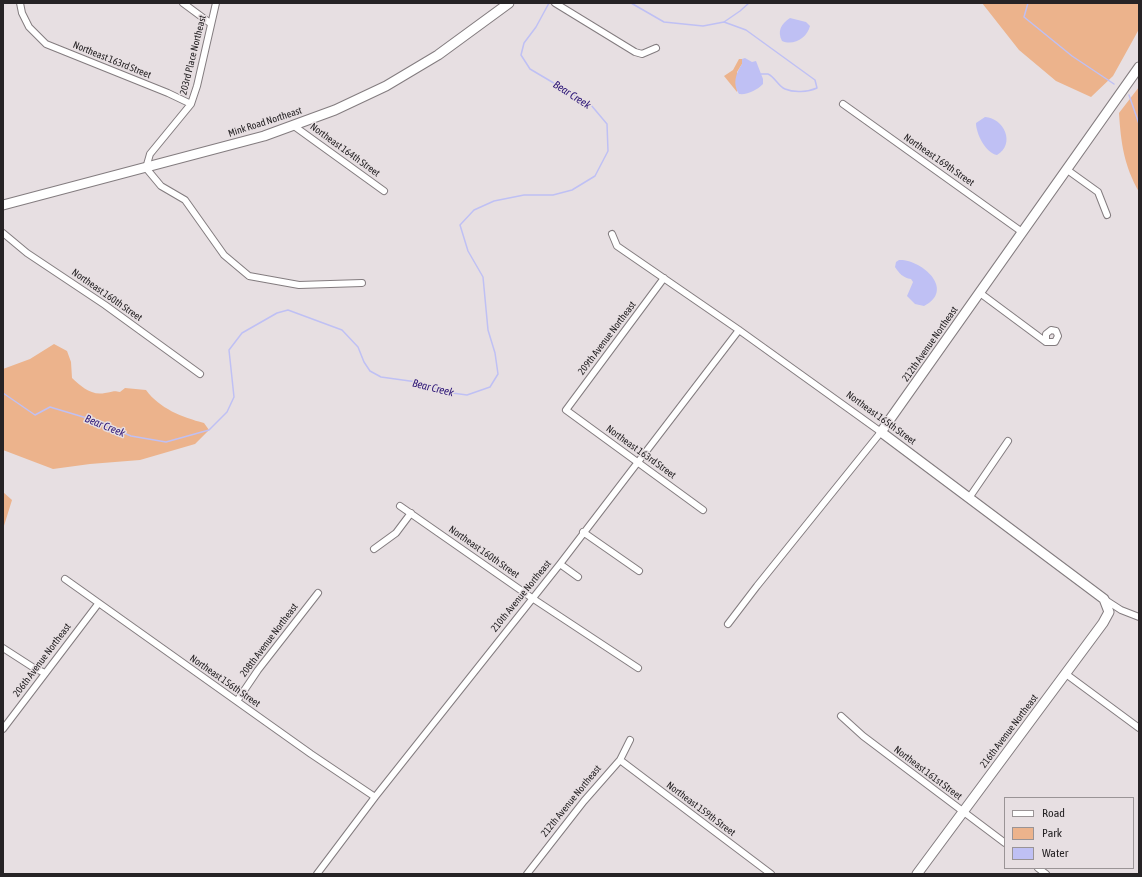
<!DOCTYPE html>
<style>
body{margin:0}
#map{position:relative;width:1142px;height:877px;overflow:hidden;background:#e7dfe2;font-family:"Asap Condensed",sans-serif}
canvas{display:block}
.frame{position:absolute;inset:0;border:4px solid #262325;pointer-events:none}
.legend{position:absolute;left:1004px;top:797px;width:130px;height:72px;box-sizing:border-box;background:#e7dfe2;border:1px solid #9a9496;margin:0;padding:5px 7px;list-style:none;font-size:12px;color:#262325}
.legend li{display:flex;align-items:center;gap:8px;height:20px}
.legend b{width:20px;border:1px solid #9a9496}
</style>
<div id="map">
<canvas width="1142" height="877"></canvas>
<div class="frame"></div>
<ul class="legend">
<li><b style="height:5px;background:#fff"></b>Road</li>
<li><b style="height:11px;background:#ecb38c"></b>Park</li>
<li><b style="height:11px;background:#bfc0f4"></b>Water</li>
</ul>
</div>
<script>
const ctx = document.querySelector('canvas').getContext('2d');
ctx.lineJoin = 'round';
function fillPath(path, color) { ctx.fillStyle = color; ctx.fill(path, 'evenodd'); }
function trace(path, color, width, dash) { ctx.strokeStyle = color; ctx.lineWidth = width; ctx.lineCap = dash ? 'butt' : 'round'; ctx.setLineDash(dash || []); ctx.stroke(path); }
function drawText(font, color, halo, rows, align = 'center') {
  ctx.font = font + ' "Asap Condensed",sans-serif'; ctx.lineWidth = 3; ctx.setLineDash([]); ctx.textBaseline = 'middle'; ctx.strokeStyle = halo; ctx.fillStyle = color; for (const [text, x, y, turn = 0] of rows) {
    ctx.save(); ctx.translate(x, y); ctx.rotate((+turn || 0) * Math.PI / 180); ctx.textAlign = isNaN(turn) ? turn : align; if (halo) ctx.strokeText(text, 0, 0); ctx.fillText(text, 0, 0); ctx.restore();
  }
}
fillPath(new Path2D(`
 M982 3H1139V29L1133 40 1113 76 1091 97 1056 81 1019 50Z
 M739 59H742V64L737 72V92L724 76 733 70Z
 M1139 87V192C1124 165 1121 144 1119 113Z
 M54 344 67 351 71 362 72 378C81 386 91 396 105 393 112 392 113 390 120 392L125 388 146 390C160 409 182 417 204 423L209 430 195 444 140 460 90 464 53 469 3 450V369L30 359Z
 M3 492 12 500 3 529Z`), '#ecb38c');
fillPath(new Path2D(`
 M790 18 806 22 810 26C807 38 794 46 782 41 777 31 781 24 790 18Z
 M745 58 752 62 756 61 763 79V84C757 90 748 95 739 94 732 84 736 73 742 64V59Z
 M985 117C1004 118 1016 144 997 155 986 153 976 134 976 123Z
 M899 260C922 259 956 290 924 306L915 304 907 296 913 282 911 279C903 278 899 273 895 267L896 262Z`), '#bfc0f4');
trace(new Path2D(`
 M631 3 664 22 703 26 724 22 740 11 749 3
 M1028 3 1024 17 1072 56 1114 84
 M724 22 746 30 815 80 817 88C808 92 794 93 785 89 778 86 775 77 768 74H761
 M1129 95 1139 124
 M3 393 35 415 50 407 90 419 131 436 166 442 209 430 227 412 234 397 229 350 242 333 277 313 288 310 342 330 358 347 364 362 370 371 381 377 417 382 445 392 467 395 490 387 498 374 495 353 488 330 483 277 468 251 460 225 474 210 494 201 524 195H553L572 190 595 176 608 151 607 124 591 105 530 69 521 55 524 43 536 27 549 3`), '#bfc0f4', 1.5);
const street = new Path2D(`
 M20 3 22 13 29 27 46 44 168 93 191 104
 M183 3 210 23
 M216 3 197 86 191 104 150 154 146 168 161 186 185 200 224 255 249 276 299 285 362 283
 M555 3 635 52 642 54 656 48
 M843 104 1022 232
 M294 126 384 191
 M1066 169 1098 192 1107 215
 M3 233 27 253 105 305 200 374
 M612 234 617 246 739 330 881 432 757 586 728 624
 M664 278 566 410 703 510
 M980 293 1046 342H1055L1058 336 1056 331 1051 330 1046 334V342
 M969 498 1008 441
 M400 506 532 598 638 668
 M583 532 639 571
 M374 549 396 533 411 513
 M560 564 578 577
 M65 579 311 754 375 797
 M1104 599 1121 610 1139 617
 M3 648 34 668 45 673
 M1066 674 1139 728
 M237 701 258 670 318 593
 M841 716 863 736 1005 843
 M3 729 98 604
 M620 760 771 874
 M1038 868 1046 874
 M317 874 375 797 560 564 739 330
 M527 874 584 801 620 760 630 740`);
const secondary = new Path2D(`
 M3 205 264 136 335 110 386 86 438 55 509 3
 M917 874 1103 623 1109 612 1104 599 881 432 1139 67`);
trace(street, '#837c7f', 8);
trace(secondary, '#837c7f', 11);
trace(street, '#fff', 6);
trace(secondary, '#fff', 9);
drawText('10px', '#262325', '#e7dfe2', [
 ["203rd Place Northeast",193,55,-76],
 ["Northeast 163rd Street",112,60,22],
 ["Mink Road Northeast",265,122,-18],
 ["Northeast 164th Street",345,150,36],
 ["Northeast 169th Street",939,160,35],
 ["Northeast 160th Street",107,295,35],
 ["209th Avenue Northeast",607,338,-53],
 ["212th Avenue Northeast",930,344,-55],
 ["Northeast 165th Street",881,418,36],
 ["Northeast 163rd Street",641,452,36],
 ["Northeast 160th Street",484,552,35],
 ["210th Avenue Northeast",521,596,-51],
 ["208th Avenue Northeast",269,640,-53],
 ["206th Avenue Northeast",42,660,-53],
 ["Northeast 156th Street",225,681,35],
 ["216th Avenue Northeast",1009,731,-53],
 ["Northeast 161st Street",928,773,37],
 ["212th Avenue Northeast",571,801,-51],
 ["Northeast 159th Street",701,809,37]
]);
drawText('italic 11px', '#2d1677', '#e7dfe2', [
 ["Bear Creek",572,95,33],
 ["Bear Creek",433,388,14],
 ["Bear Creek",105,426,22]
]);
</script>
